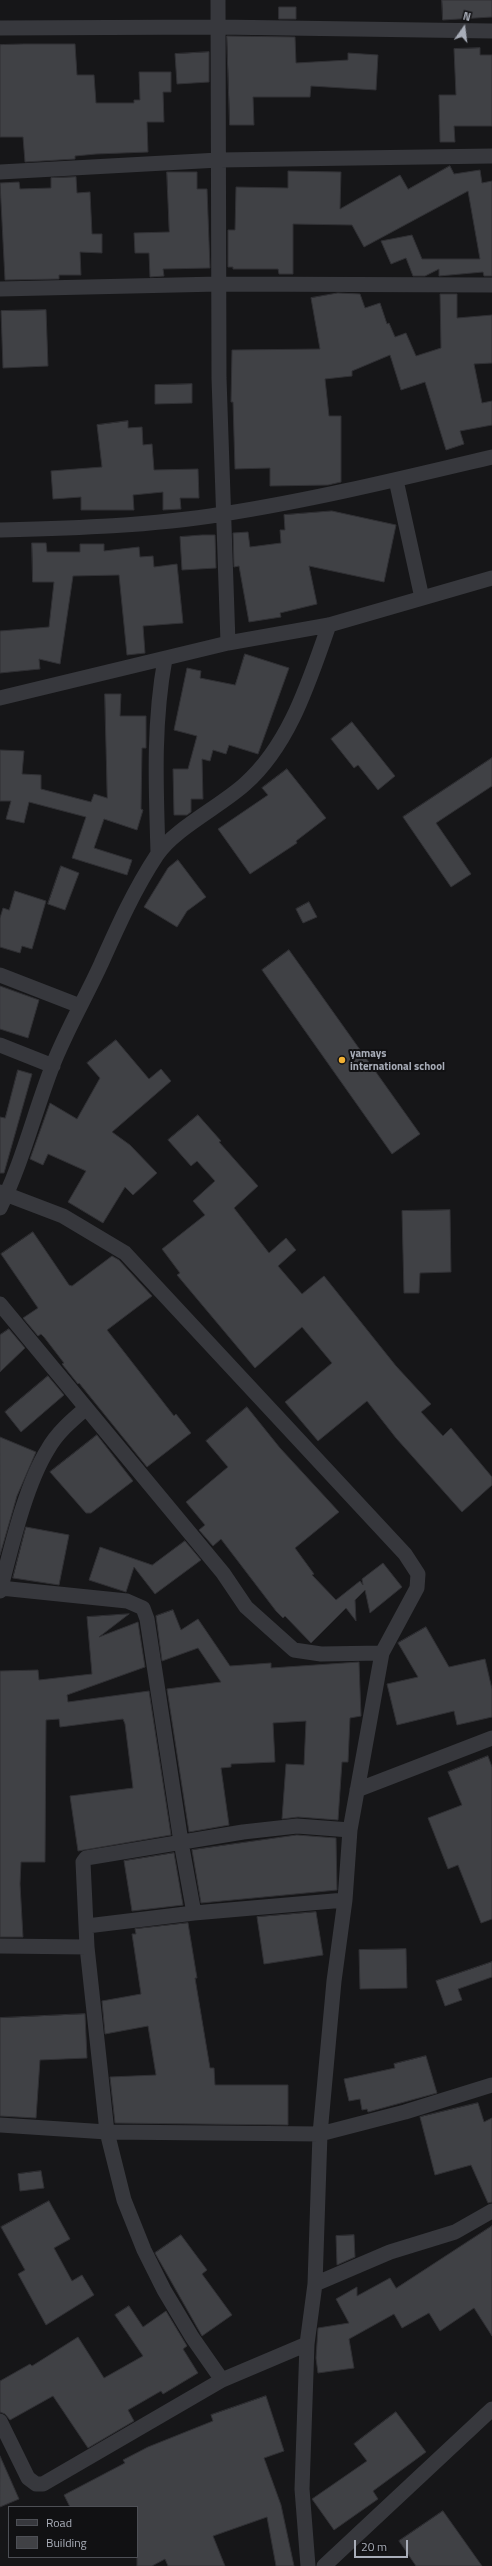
<!DOCTYPE html>
<style>
body{margin:0}
#map{position:relative;width:492px;height:2566px;overflow:hidden;background:#161618;font-family:"Titillium Web",sans-serif}
canvas{display:block}
.legend{position:absolute;left:8px;top:2506px;width:130px;height:52px;box-sizing:border-box;background:#111113;border:1px solid #4d4f55;margin:0;padding:5px 7px;list-style:none;font-size:12px;color:#a8adb8}
.legend li{display:flex;align-items:center;gap:8px;height:20px}
.legend b{width:20px;border:1px solid #4d4f55}
.north{position:absolute;left:444px;top:8px;width:40px;height:40px;-webkit-text-stroke:3px #111113;paint-order:stroke;rotate:14deg;font-size:11px;font-weight:700;line-height:16px;text-align:center;color:#a8adb8}
.north::after{content:'';display:block;margin:auto;width:14px;height:18px;background:#a8adb8;clip-path:polygon(50% 0,100% 100%,50% 72%,0 100%)}
.scale{position:absolute;left:354px;top:2540px;width:54px;height:18px;box-sizing:border-box;border:2px solid #a8adb8;border-top:0;padding-left:5px;font-size:12px;line-height:14px;white-space:nowrap;color:#a8adb8;-webkit-text-stroke:3px #111113;paint-order:stroke}
</style>
<div id="map">
<canvas width="492" height="2566"></canvas>
<ul class="legend">
<li><b style="height:5px;background:#37383d"></b>Road</li>
<li><b style="height:11px;background:#404145"></b>Building</li>
</ul>
<div class="north">N</div>
<div class="scale">20 m</div>
</div>
<script>
const ctx = document.querySelector('canvas').getContext('2d');
ctx.lineJoin = 'round';
function fillPath(path, color) { ctx.fillStyle = color; ctx.fill(path, 'evenodd'); }
function trace(path, color, width, dash) { ctx.strokeStyle = color; ctx.lineWidth = width; ctx.lineCap = dash ? 'butt' : 'round'; ctx.setLineDash(dash || []); ctx.stroke(path); }
function drawText(font, color, halo, rows, align = 'center') {
  ctx.font = font + ' "Titillium Web",sans-serif'; ctx.lineWidth = 4; ctx.setLineDash([]); ctx.textBaseline = 'middle'; ctx.strokeStyle = halo; ctx.fillStyle = color; for (const [text, x, y, turn = 0] of rows) {
    ctx.save(); ctx.translate(x, y); ctx.rotate((+turn || 0) * Math.PI / 180); ctx.textAlign = isNaN(turn) ? turn : align; if (halo) ctx.strokeText(text, 0, 0); ctx.fillText(text, 0, 0); ctx.restore();
  }
}
const building = new Path2D(`
 M442 0H492V17L443 20Z
 M279 7H296V19H279Z
 M227 36 295 37 296 63 348 60V53L378 55 376 90 311 86 310 97H253L254 125H230Z
 M23 44H75L77 75H94L96 103H134V100H140L139 72H171V92H163L164 122H147L148 152 96 154 75 156V159L25 162 23 137H0V45Z
 M480 48V55H492V126H454L455 142H440L439 95H456L454 49Z
 M209 52V82L177 84 175 54Z
 M450 166 454 174 480 170 482 183 492 181V276H484L483 272 439 276V269L425 276H413L406 258 391 264 381 241 412 235 422 259H480L468 191 364 247 352 225 293 224V274H279L278 269H233V267H228V230H235L236 187 288 188V171L341 172 340 209 400 175 408 189Z
 M167 172H197V189H207L210 268 163 269 164 276 150 277 149 253H135L134 233 169 232Z
 M76 177 77 193 90 192 92 234H102V253L80 252 81 275H59V279L5 280 0 183 19 182 20 189 51 188V178Z
 M338 293 360 294 365 308 380 303 387 324 389 323 395 337 406 333 416 356 441 348 440 294H457V318L492 315V363L474 364 482 403 492 401V425L460 431 464 444 446 450 425 382 401 390 390 355 352 371V376L325 379 329 416H341V482L328 485 270 486V468L235 469 233 402H231L232 350 320 349 311 298Z
 M46 310 48 366 3 368 1 311Z
 M192 384V403L155 404V385Z
 M128 421V428L142 427 143 445 152 444 154 470 198 469 199 498H180L181 509 163 510V492L133 495 134 510H81V497L53 499 51 471 102 467 97 425Z
 M332 511 396 525 384 582 309 566 317 604 280 613 281 617 249 622 239 566 234 567 233 533 248 532 250 547 281 543 280 530H285L284 515Z
 M202 535H215L216 568 182 570 180 537Z
 M32 543H46L47 552H80V544H104V551L139 547 140 557 153 556 154 567 177 564 183 623 143 626 145 653 127 655 119 575 73 576 60 664 39 659 40 669 0 673V631L49 627 54 582H33Z
 M245 654 289 668 258 754 229 745 226 754 213 750 210 761 202 759 203 799H191V812L187 815H174L173 769H188L197 736 174 730 187 668 201 671 200 678 235 685Z
 M105 694H121L120 716H146V748H142L141 809 143 810 137 830 104 819 94 848 132 860 127 875 72 858 86 817 29 802 24 823 6 819 11 801H0V750L24 751 22 774 41 775V789L91 802 94 794 107 798Z
 M352 722 395 776 378 790 358 765 354 768 331 739Z
 M492 758V786L436 823 471 874 451 887 403 817Z
 M287 769 326 818 296 841 297 843 250 874 218 829 268 795 262 788Z
 M178 860 206 897 187 911 177 927 144 907 168 868Z
 M61 866 79 873 65 910 48 904Z
 M15 891 46 901 32 949 22 946 20 953 0 947V918L3 908 9 910Z
 M309 902 317 917 303 923 296 909Z
 M289 950 420 1134 392 1154 262 970Z
 M0 986 39 1000 28 1038 0 1029Z
 M116 1040 149 1079 161 1069 171 1081 112 1132 130 1145 157 1173 133 1195 125 1187 103 1223 68 1202 86 1171 48 1154 43 1165 30 1159 50 1103 77 1119 100 1078 87 1063Z
 M18 1070 32 1074 4 1173H0V1117L5 1118Z
 M198 1115 221 1141 219 1142 258 1186 234 1208 269 1253 286 1238 296 1250 278 1266 302 1294 324 1276 396 1366 431 1404 421 1412 443 1436 451 1428 492 1477V1485L462 1512 396 1438 367 1401 318 1441 285 1402 332 1363 302 1327 255 1368 177 1275 180 1273 162 1249 205 1215 193 1201 215 1181 197 1161 191 1166 168 1140Z
 M450 1210 451 1272 420 1273 419 1293H404L402 1211Z
 M33 1232 69 1285 72 1286 112 1256 119 1260 152 1296 107 1330 174 1416 176 1414 191 1433 147 1467 79 1383 78 1384 62 1364 64 1363 44 1337 41 1334 38 1336 23 1318 38 1308 1 1254Z
 M9 1329 25 1348 0 1372V1335Z
 M48 1376 64 1395 21 1432 5 1412Z
 M247 1407 280 1448 339 1512 295 1548 314 1574 312 1575 336 1600 360 1581 363 1585 362 1579 383 1563 402 1587 370 1613 365 1590 355 1600 356 1621 346 1608 311 1643 285 1616 283 1618 276 1611 221 1539 213 1546 199 1530 205 1525 186 1502 228 1467 206 1441Z
 M97 1435 133 1481 91 1513H86L50 1472Z
 M0 1437 36 1452 17 1496 0 1555Z
 M26 1527 69 1535 59 1585 13 1578Z
 M185 1541 201 1560 155 1594 134 1567 126 1592 89 1580 100 1547 152 1565Z
 M173 1610 181 1630 198 1619 230 1666 271 1663V1668L359 1662 361 1716 350 1718 348 1762H342L338 1820 298 1817 282 1819 286 1764 304 1765 306 1721 273 1723 275 1762 231 1764V1767L221 1768 229 1825 189 1832 167 1689 221 1682 198 1648 162 1661 156 1616Z
 M129 1614 99 1637 138 1622 145 1667 67 1695 68 1702 149 1691 171 1835 78 1851 70 1796 133 1788 125 1724 123 1719 60 1727 59 1719 46 1720 45 1862H21L20 1884 23 1937H0V1671L38 1670 39 1680 92 1674 87 1617Z
 M426 1627 449 1667 485 1659 492 1689V1717L457 1725 454 1711 397 1725 387 1684 418 1677 398 1643Z
 M488 1756 492 1767V1919L481 1923 458 1865 448 1869 428 1818 462 1805 448 1772Z
 M297 1835 336 1838 337 1890 201 1903 192 1850Z
 M174 1853 183 1905 132 1911 124 1861Z
 M316 1912 323 1955 264 1964 257 1917Z
 M188 1923 197 1978H195L210 2068H214L215 2085H288V2125L115 2123 110 2077 156 2075 148 2026 105 2034 102 2001 141 1994 132 1934H136L135 1929Z
 M406 1949 407 1988 360 1989 359 1950Z
 M492 1962V1977L458 1989 462 2000 445 2006 436 1981Z
 M85 2014 87 2058 40 2060 36 2118 0 2116V2018Z
 M426 2056 437 2093 368 2112 367 2109 362 2110 360 2099 349 2101 344 2079 395 2068 394 2064Z
 M478 2103 484 2122 492 2118V2202L488 2203 471 2165 435 2175 420 2117Z
 M41 2171 44 2188 20 2191 18 2174Z
 M49 2201 70 2239 54 2248 72 2281 82 2275 94 2295 46 2325 18 2274 25 2270 1 2227Z
 M492 2226V2336L474 2308 440 2331 429 2313 402 2328 394 2314 349 2339 354 2368 318 2373 316 2358 318 2328 349 2323 336 2299 357 2287V2296L390 2278 396 2288Z
 M181 2235 207 2270 202 2274 232 2315 202 2336 155 2253Z
 M354 2235 355 2257 337 2265 336 2236Z
 M129 2306 143 2327 166 2311 187 2346 183 2349 198 2373 163 2394 161 2391 128 2410 134 2421 88 2448 53 2396 10 2420 5 2414 0 2412V2381L30 2364 32 2366 78 2337 104 2378 143 2356 115 2315Z
 M266 2396 284 2451 264 2458 281 2505 294 2566H276L267 2517 213 2536 225 2566H168L165 2559 152 2566H137V2507H70L64 2495 125 2463 123 2460 148 2447 213 2421 211 2415Z
 M396 2412 426 2452 373 2491 378 2499 334 2530 312 2499 367 2461 354 2444Z
 M0 2456 19 2499 0 2507Z
 M443 2511 482 2566H416L399 2541Z`);
fillPath(building, '#404145');
trace(building, '#303034', 1);
trace(new Path2D(`
 M218 0 219 378 228 643
 M0 28 218 27 492 31
 M0 172 219 160 492 156
 M0 289 219 284 492 285
 M396 480 422 598
 M0 530C74 528 150 526 223 514 313 500 403 478 492 457
 M0 698 228 643 329 625 492 578
 M158 852C156 787 153 724 165 659
 M0 975 80 1006
 M0 1045 53 1066
 M0 1192 63 1216 125 1253 405 1554 418 1574 417 1588 382 1653 350 1830 345 1900 334 1981 320 2134 315 2284 307 2344 302 2489 308 2566
 M0 1208C22 1163 34 1114 52 1067 66 1031 85 999 101 964 118 926 134 890 157 855 174 829 221 806 245 784 290 744 309 681 329 625
 M0 1304 223 1573 246 1607 294 1650 321 1654 382 1653
 M0 1588 127 1601 143 1608 147 1619 181 1842 194 1913
 M0 1591C11 1549 25 1486 48 1449 57 1433 71 1421 85 1409
 M357 1790 492 1738
 M87 1926 194 1913 345 1900
 M0 1946 87 1947
 M0 2125 107 2132 320 2134 405 2112 492 2085
 M315 2284 390 2252 455 2232 492 2211
 M222 2380 192 2337 164 2290 144 2250 124 2200 107 2132 87 1947 83 1862 86 1858 243 1832 297 1826 350 1830
 M0 2421 28 2478 36 2484H43L222 2380 307 2344
 M324 2566 492 2409`), '#37383d', 15);
for (const [x, y, r, color] of [
 [342,1060,4,"#f2b134"]
]) { const dot = new Path2D(); dot.arc(x, y, r, 0, 2 * Math.PI); ctx.fillStyle = color; ctx.fill(dot); trace(dot, '#111113', 1.5); }
drawText('bold 11px', '#a8adb8', '#111113', [
 ["yamays",350,1054],
 ["international school",350,1067]
], 'left');
</script>
